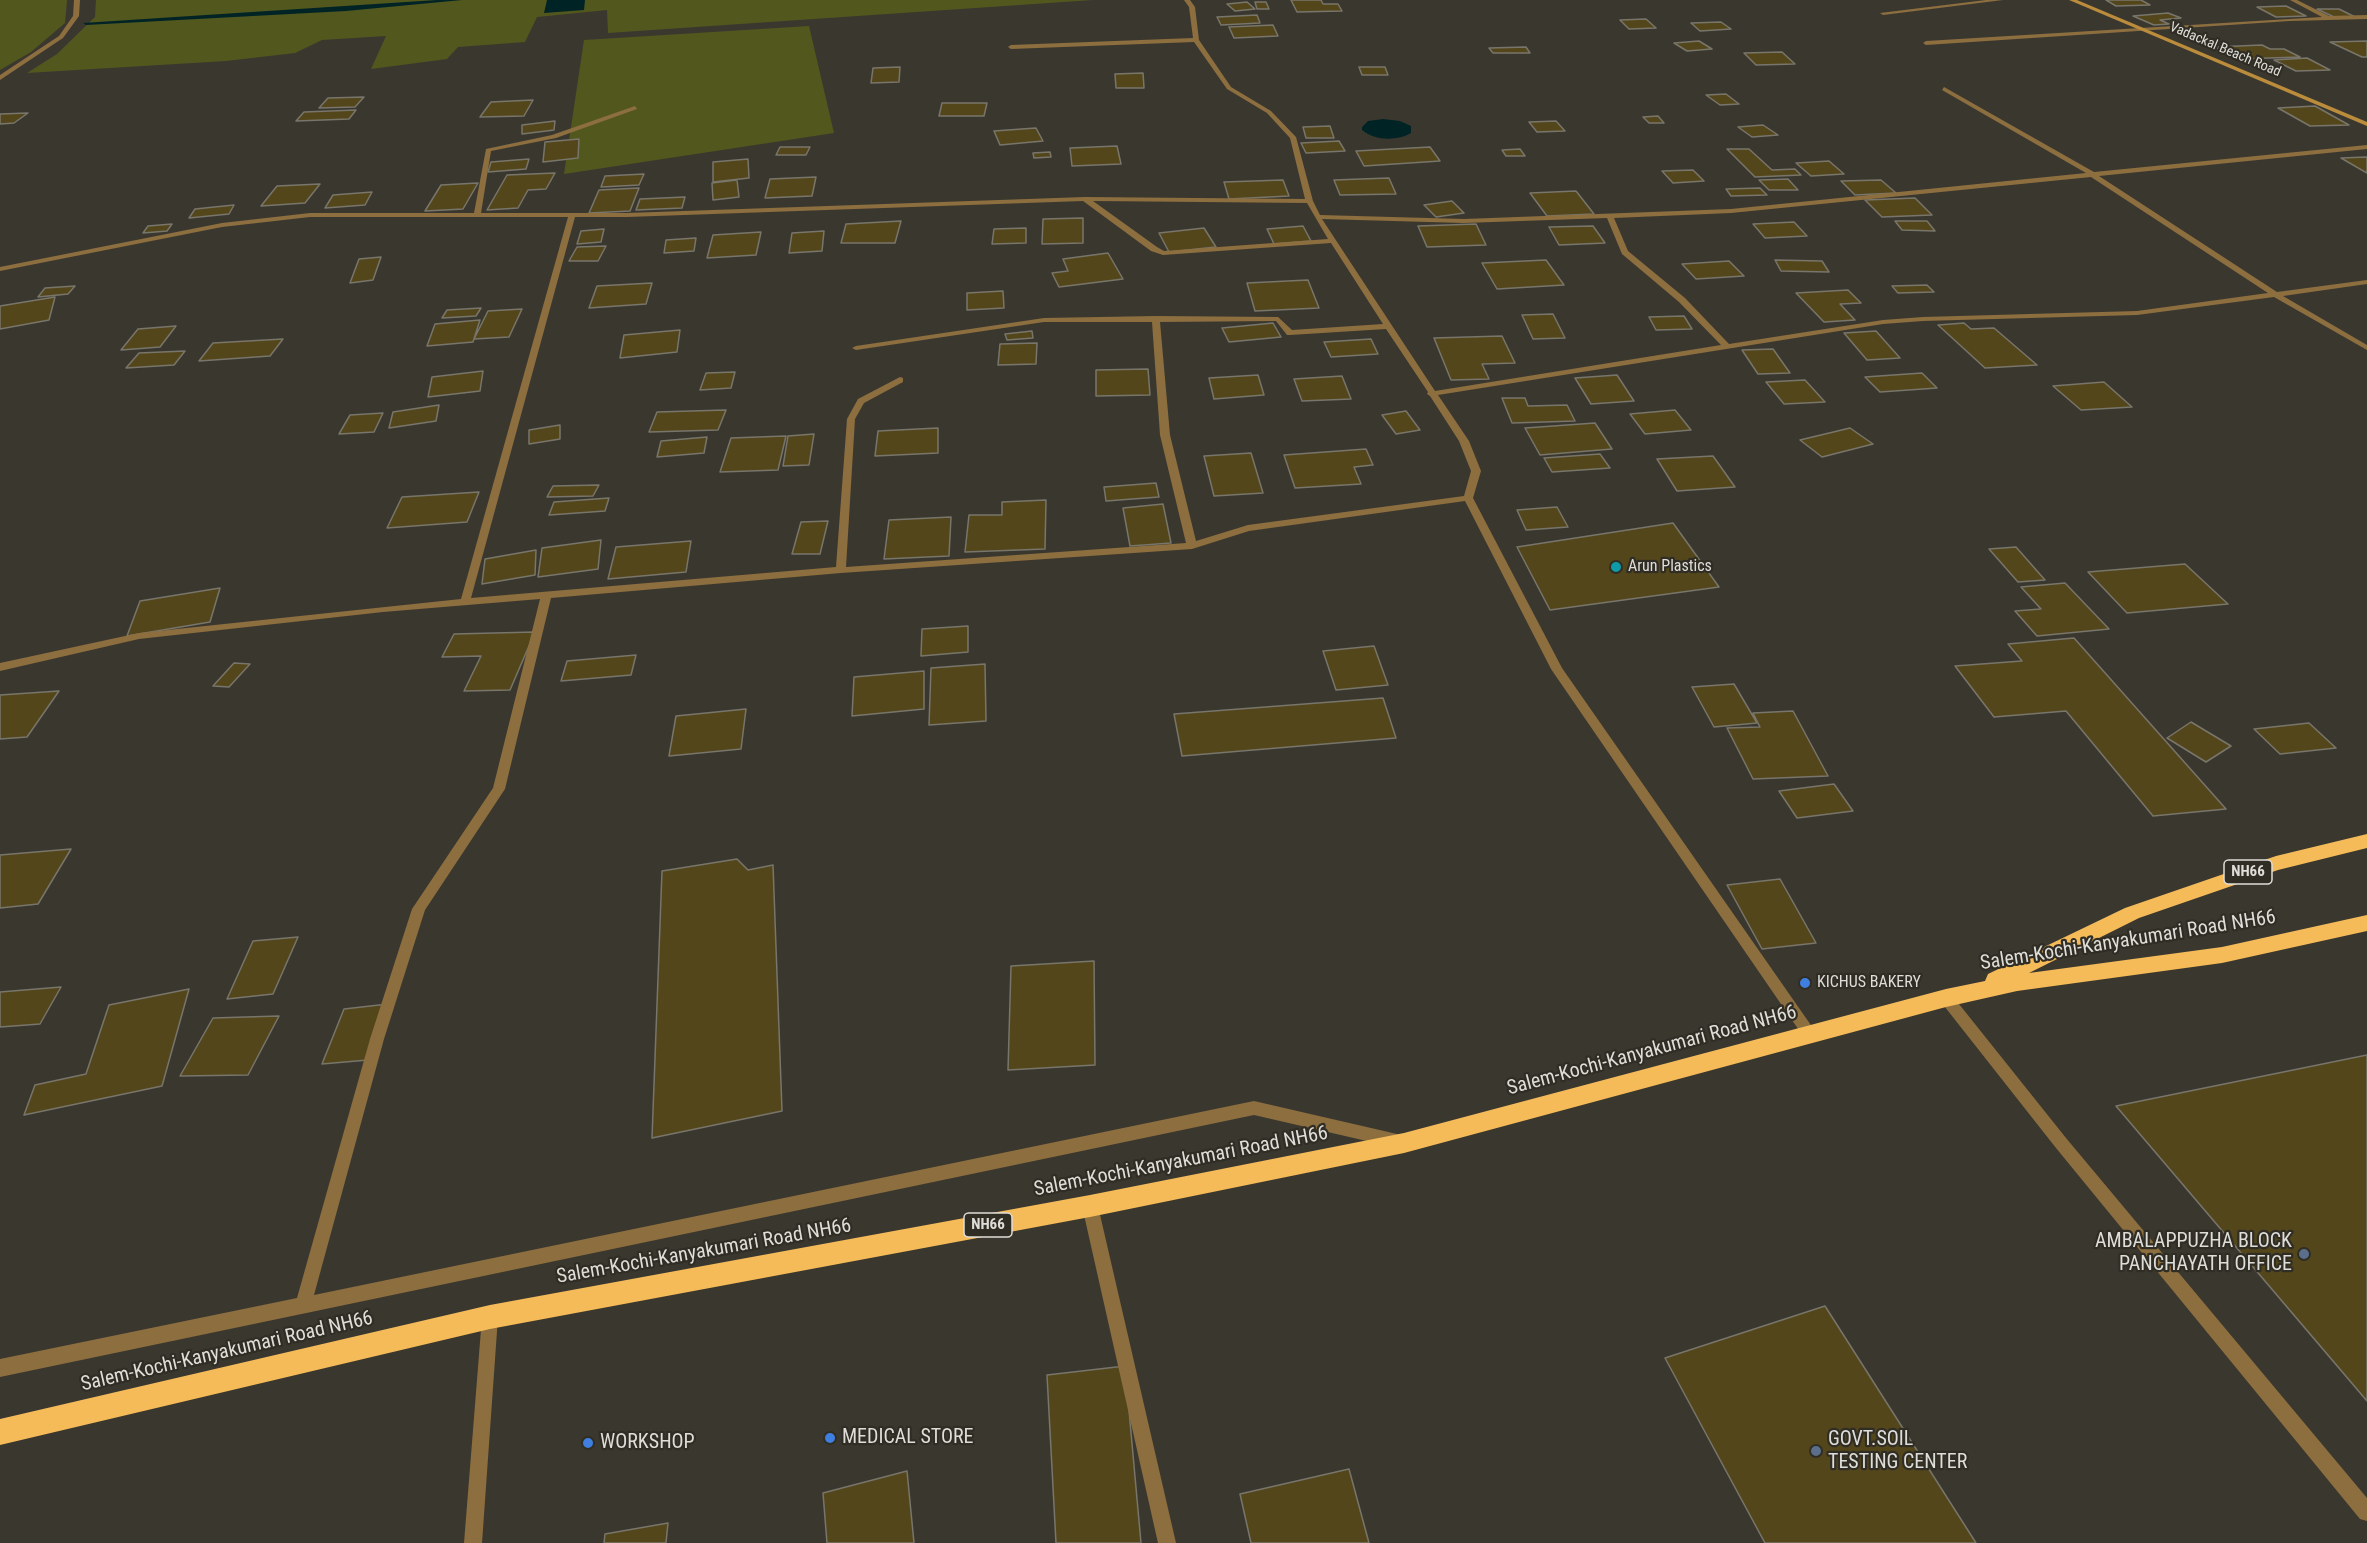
<!DOCTYPE html>
<style>
body{margin:0}
canvas{display:block;background:#3a372f}
</style>
<canvas width="2367" height="1543"></canvas>
<script>
const ctx = document.querySelector('canvas').getContext('2d');
ctx.lineJoin = 'round';
function fillPath(path, color) { ctx.fillStyle = color; ctx.fill(path, 'evenodd'); }
function trace(path, color, width, dash) { ctx.strokeStyle = color; ctx.lineWidth = width; ctx.lineCap = dash ? 'butt' : 'round'; ctx.setLineDash(dash || []); ctx.stroke(path); }
function drawText(font, color, halo, rows, align = 'center') {
  ctx.font = font + ' "Roboto Condensed",sans-serif'; ctx.lineWidth = 4.5; ctx.setLineDash([]); ctx.textBaseline = 'middle'; ctx.strokeStyle = halo; ctx.fillStyle = color; for (const [text, x, y, turn = 0] of rows) {
    ctx.save(); ctx.translate(x, y); ctx.rotate((+turn || 0) * Math.PI / 180); ctx.textAlign = isNaN(turn) ? turn : align; if (halo) ctx.strokeText(text, 0, 0); ctx.fillText(text, 0, 0); ctx.restore();
  }
}
fillPath(new Path2D(`
 M0 0H67L65 23 31 52 0 70Z
 M96 0H1093L608 33 607 10 537 17 525 42 458 47 447 59 371 69 386 36 322 40 295 53 226 61 27 73 57 54 95 17Z
 M809 26 834 133 564 174 584 40Z`), '#52571e');
fillPath(new Path2D(`
 M547 0H585L584 10 544 13Z
 M1383 119 1400 121 1411 126V133C1398 141 1374 141 1362 130V127L1368 121Z`), '#002425');
fillPath(new Path2D(`
 M437 0H462L346 11 86 25 83 23Z`), '#002425');
const building = new Path2D(`
 M1291 0H1321L1323 4H1338L1342 11 1297 12Z
 M2106 0H2141L2150 5 2116 6Z
 M1247 2 1255 9 1235 11 1227 4Z
 M1255 2H1266L1269 9H1257Z
 M2286 6 2306 16 2276 17 2257 7Z
 M2317 9H2339L2355 17H2334Z
 M2168 13 2181 18 2160 20 2169 24 2154 25 2133 16Z
 M1257 15 1260 23 1221 25 1217 17Z
 M1646 19 1656 28 1629 29 1620 20Z
 M1721 22 1731 29 1700 31 1691 23Z
 M1273 25 1278 36 1234 38 1229 27Z
 M1699 41 1712 49 1687 51 1674 43Z
 M2367 41V57H2362L2330 42Z
 M2262 45 2270 49H2284L2300 57 2239 59 2215 47Z
 M1526 47 1530 53H1493L1489 48Z
 M1782 52 1795 64 1756 65 1744 53Z
 M2307 58 2330 70 2296 71 2274 60Z
 M900 67 899 82 871 83 873 68Z
 M1359 67H1385L1388 75H1362Z
 M1143 73 1144 88H1116L1115 74Z
 M1726 94 1739 104 1720 105 1706 95Z
 M364 97 355 107 319 108 328 98Z
 M533 100 524 116 480 117 491 102Z
 M942 103H987L984 116H939Z
 M2315 106 2349 125 2310 126 2278 108Z
 M356 110 349 119 296 121 304 112Z
 M28 113 14 123 0 124V114Z
 M1658 116 1664 123H1649L1643 117Z
 M555 121 554 130 522 134V125Z
 M1556 121 1565 131 1537 132 1529 122Z
 M1763 125 1778 135 1752 137 1738 127Z
 M1330 126 1334 138H1306L1303 127Z
 M1036 128 1043 141 1000 145 994 131Z
 M579 139 578 158 543 162 545 142Z
 M1339 141 1345 151 1306 153 1301 143Z
 M1117 146 1121 164 1072 166 1070 148Z
 M780 147H810L806 155H776Z
 M1430 147 1440 161 1364 166 1356 151Z
 M1520 149 1525 156H1506L1502 150Z
 M1727 149H1749L1772 170 1795 169 1801 175 1755 177Z
 M1050 152 1051 157 1034 158 1033 153Z
 M2367 157V173L2341 158Z
 M529 159 526 169 488 172 491 162Z
 M748 159 749 178 713 182V162Z
 M1829 161 1844 174 1811 176 1796 163Z
 M1693 170 1704 181 1673 183 1662 171Z
 M555 173 546 189 528 190 518 208 487 210 507 175Z
 M644 174 639 185 601 187 605 176Z
 M816 177 812 196 765 198 770 179Z
 M1389 178 1396 194 1340 195 1334 180Z
 M1788 179 1798 190H1769L1759 180Z
 M737 180 739 197 713 200 712 183Z
 M1283 180 1289 196 1229 199 1224 182Z
 M1881 180 1896 193 1855 195 1841 181Z
 M478 183 463 209 425 211 441 185Z
 M320 184 305 203 261 206 277 186Z
 M639 188 630 211 589 213 599 190Z
 M1760 188 1767 195 1731 196 1726 189Z
 M1576 191 1594 214 1547 216 1530 193Z
 M372 192 365 205 325 208 333 195Z
 M685 197 682 208 636 210 640 199Z
 M1915 198 1932 215 1882 217 1865 200Z
 M1452 201 1464 213 1436 217 1424 205Z
 M234 205 229 214 189 218 195 209Z
 M1083 218V243L1042 244 1043 219Z
 M901 221 895 243H841L846 224Z
 M1895 221H1927L1935 231 1902 230Z
 M1794 222 1807 236 1765 238 1753 224Z
 M172 224 167 231 143 233 148 226Z
 M1476 224 1486 245 1427 247 1418 226Z
 M1303 226 1311 241 1274 244 1267 229Z
 M1593 226 1605 243 1559 245 1549 227Z
 M1026 228V243L992 244 994 229Z
 M1204 228 1216 247 1169 252 1159 233Z
 M604 229 601 242 577 244 581 231Z
 M824 231 822 251 789 253 792 233Z
 M761 232 756 255 707 258 713 235Z
 M696 238 694 251 664 253 666 240Z
 M606 246 598 261H569L577 247Z
 M1108 253 1123 279 1059 287 1052 273 1068 271 1063 259Z
 M381 257 373 280 350 283 359 259Z
 M1546 260 1564 285 1497 289 1482 263Z
 M1775 260 1822 261 1829 272 1781 271Z
 M1729 261 1744 276 1696 279 1682 264Z
 M1308 280 1319 308 1255 311 1247 283Z
 M652 283 646 304 589 308 597 286Z
 M1927 285 1934 292 1898 293 1892 286Z
 M75 286 68 294 38 297 45 288Z
 M1848 290 1861 303 1840 304 1855 320 1824 322 1796 293Z
 M1003 291 1004 308 967 310V293Z
 M55 297 49 320 0 329V306Z
 M481 308 476 316 442 318 447 310Z
 M522 309 509 337 474 339 488 311Z
 M1553 314 1565 338 1533 339 1522 315Z
 M1684 316 1692 329 1656 330 1649 317Z
 M480 320 473 342 427 346 435 324Z
 M1273 323 1281 337 1229 342 1222 328Z
 M1964 323 1971 329 1994 328 2037 365 1985 368 1938 325Z
 M176 326 160 347 121 350 138 329Z
 M680 330 677 352 620 358 624 335Z
 M1032 331 1033 338 1007 340 1005 334Z
 M1876 331 1900 358 1867 360 1844 333Z
 M1502 336 1515 363 1482 364 1489 379 1451 380 1434 338Z
 M283 339 270 356 199 361 213 343Z
 M1371 339 1378 354 1331 357 1324 342Z
 M1037 343 1036 364 998 365 1000 344Z
 M1773 349 1790 373 1758 374 1742 350Z
 M185 351 174 365 126 368 139 353Z
 M1148 369 1150 395 1096 396V370Z
 M483 371 480 391 428 397 432 377Z
 M735 372 731 388 700 390 706 373Z
 M1922 373 1937 388 1880 392 1865 377Z
 M1258 375 1264 395 1214 399 1209 378Z
 M1617 375 1634 401 1591 404 1575 378Z
 M1342 376 1351 399 1302 401 1294 379Z
 M1805 380 1825 402 1784 404 1766 382Z
 M2104 382 2132 407 2081 410 2053 386Z
 M1502 398H1525L1528 406 1567 405 1575 421 1512 423Z
 M439 405 436 421 389 428 393 412Z
 M726 410 718 430 649 432 657 412Z
 M1675 410 1691 430 1645 434 1630 414Z
 M1406 411 1420 430 1396 434 1382 415Z
 M383 413 374 432 339 434 350 415Z
 M1595 423 1612 449 1540 455 1525 428Z
 M560 425V439L529 444V430Z
 M938 428V453L875 456 878 431Z
 M1850 428 1873 444 1822 457 1800 440Z
 M814 434 809 465 783 466 788 436Z
 M786 436 778 470 720 472 731 438Z
 M707 437 704 453 657 457 661 441Z
 M1366 449 1373 465 1354 467 1361 484 1295 488 1284 455Z
 M1251 453 1263 493 1214 496 1204 456Z
 M1600 454 1610 468 1552 472 1544 458Z
 M1713 456 1735 487 1677 491 1657 459Z
 M1156 483 1159 497 1106 501 1104 487Z
 M599 485 593 496 547 497 553 486Z
 M479 492 467 522 387 528 402 497Z
 M609 498 605 511 549 515 554 502Z
 M1046 500 1045 549 965 552 969 515H1002V502Z
 M1163 504 1171 543 1130 546 1123 508Z
 M1557 507 1568 527 1526 530 1517 510Z
 M951 517 949 556 884 559 889 520Z
 M828 521 820 554H792L801 522Z
 M1673 523 1719 587 1550 610 1517 547Z
 M601 540 598 569 538 577 542 548Z
 M691 541 686 572 608 579 616 547Z
 M2016 547 2045 580 2018 582 1989 549Z
 M536 550 535 575 482 584 485 559Z
 M2185 564 2228 604 2127 613 2088 572Z
 M2065 583 2109 629 2037 636 2015 611 2041 609 2021 587Z
 M220 588 210 622 127 636 140 601Z
 M968 626V652L921 656 922 629Z
 M535 632 510 690 464 691 481 656 442 657 454 634Z
 M2074 638 2226 809 2153 816 2066 711 1994 717 1955 666 2022 661 2008 644Z
 M1374 646 1388 685 1336 690 1323 651Z
 M636 655 631 675 561 681 567 661Z
 M234 663 250 664 229 687 213 686Z
 M985 664 986 721 929 725 931 668Z
 M924 671V709L852 716 854 677Z
 M1734 684 1757 723 1714 727 1692 687Z
 M59 691 27 737 0 739V695Z
 M1383 698 1396 738 1182 756 1174 714Z
 M746 709 741 749 669 756 676 716Z
 M1793 711 1828 776 1753 779 1727 728 1760 727 1753 713Z
 M2191 722 2231 746 2206 762 2167 738Z
 M2309 723 2336 748 2280 754 2254 729Z
 M1834 784 1853 811 1797 818 1779 791Z
 M71 849 38 904 0 908V855Z
 M737 859 748 870 773 865 782 1111 652 1138 662 871Z
 M1780 879 1816 943 1762 949 1727 885Z
 M298 937 273 994 227 999 253 941Z
 M1094 961 1095 1065 1008 1070 1011 966Z
 M61 987 40 1024 0 1027V992Z
 M189 989 162 1086 24 1115 35 1085 86 1074 109 1005Z
 M388 1004 368 1060 322 1064 344 1009Z
 M279 1016 248 1075 180 1076 213 1018Z
 M2367 1055V1401L2116 1106Z
 M1825 1306 1976 1543H1765L1665 1358Z
 M1125 1366 1141 1543H1056L1047 1375Z
 M1349 1469 1369 1543H1251L1240 1494Z
 M907 1471 914 1543H827L823 1493Z
 M668 1523 666 1543H604L605 1534Z`);
fillPath(building, '#54461b');
trace(building, '#78756b', 1.5);
fillPath(new Path2D(`
 M74 0H80L79 16 63 38 0 80V75L59 36 73 16Z
 M1184 0H1190L1195 7 1199 40 1231 87 1271 111 1296 137 1313 201 1320 215 1464 219 1731 209 2086 173 1942 90 1944 87 2094 172 2367 145V149L2099 176 2277 292 2367 280V284L2283 296 2367 345V350L2274 297 2137 315 1923 321 1883 324 1438 395 1469 441 1481 471 1473 498 1562 668 1815 1031 1817 1035 1815 1039 1810 1041 1805 1039 1551 669 1465 501 1249 531 1192 549 841 573 551 598 505 789 425 910 384 1039 314 1295 1254 1101 1397 1134 1402 1136 1405 1141 1402 1146 1397 1148 1254 1115 0 1377V1359L297 1298 370 1039 412 909 493 788 540 599 383 612 139 639 0 671V663L139 633 461 599 568 217H310L222 227 0 271V267L222 223 310 213H474L486 149 552 135 635 106 637 109 556 138 491 151 481 213H627L1085 197 1305 199 1290 138 1267 113 1227 89 1194 42 1011 49 1008 47 1011 45 1193 38 1189 7ZM2091 177 2268 293 2137 311 1923 317 1883 320 1729 344 1685 298 1628 251 1614 218 1731 213ZM1083 201 1151 251 1163 255 1331 243 1383 324 1292 330 1278 317 1156 316 1044 318 856 346 852 348 856 350 1044 322H1152L1160 435 1186 543 846 567 855 419 864 403 903 382V378L900 377 858 399 847 419 836 567 471 598 575 217H627ZM1093 201 1307 203 1328 239 1164 251 1157 247ZM1607 218 1622 254 1679 302 1721 345 1435 391 1322 219 1464 223ZM1276 321 1287 335H1290L1386 329 1428 392 1427 394 1430 396 1459 441 1471 471 1464 496 1248 525 1196 541 1170 435 1160 322Z
 M1986 0H2003L1883 15 1880 13Z
 M2290 0H2297L2329 16 2367 15V19L2290 21 1926 45 1923 43 1926 41 2322 17Z
 M1946 992 1951 994 2066 1138 2367 1498V1521L2360 1519 2056 1148 1941 1002 1939 998 1941 994Z
 M1090 1199 1096 1201 1098 1206 1176 1543H1158L1082 1206 1084 1201Z
 M490 1309 496 1311 498 1317 482 1543H464L482 1317 484 1311Z`), '#8c6e3f');
fillPath(new Path2D(`
 M2069 0H2077L2367 122V126Z`), '#bb8c3b');
fillPath(new Path2D(`
 M2367 834V848L2278 870 2139 918 2029 973 2222 947 2367 915V931L2222 963 2017 991 1946 1007 1404 1153 1090 1217 490 1329 0 1445V1419L490 1305 1090 1195 1404 1133 1946 989 1985 981 1988 974 2125 908 2276 856Z`), '#f5bb59');
for (const [x, y, r, color] of [
 [1616,567,6,"#0f9aa8"],
 [1805,983,6,"#3f7fe0"],
 [2304,1254,6,"#5c6f8a"],
 [830,1438,6,"#3f7fe0"],
 [588,1443,6,"#3f7fe0"],
 [1816,1451,6,"#5c6f8a"]
]) { const dot = new Path2D(); dot.arc(x, y, r, 0, 2 * Math.PI); ctx.fillStyle = color; ctx.fill(dot); trace(dot, '#302d25', 2); }
drawText('14px', '#dfddd8', '#302d25', [
 ["Vadackal Beach Road",2225,50,23]
]);
for (const [x, y, w] of [
 [2248,872,48],
 [988,1225,48]
]) { const box = new Path2D(); box.roundRect(x - w / 2, y - 12, w, 24, 4.5); ctx.fillStyle = '#302d25'; ctx.fill(box); trace(box, '#dfddd8', 1.5); }
drawText('bold 15px', '#dfddd8', null, [
 ["NH66",2248,872],
 ["NH66",988,1225]
]);
drawText('16px', '#dfddd8', '#302d25', [
 ["Arun Plastics",1628,567],
 ["KICHUS BAKERY",1817,983]
], 'left');
drawText('20px', '#dfddd8', '#302d25', [
 ["Salem-Kochi-Kanyakumari Road NH66",2128,941,-9],
 ["Salem-Kochi-Kanyakumari Road NH66",1652,1051,-15],
 ["Salem-Kochi-Kanyakumari Road NH66",1181,1162,-11],
 ["Salem-Kochi-Kanyakumari Road NH66",704,1252,-10],
 ["Salem-Kochi-Kanyakumari Road NH66",227,1352,-13]
]);
drawText('20px', '#dfddd8', '#302d25', [
 ["AMBALAPPUZHA BLOCK",2292,1242,"right"],
 ["PANCHAYATH OFFICE",2292,1265,"right"],
 ["MEDICAL STORE",842,1438],
 ["GOVT.SOIL",1828,1440],
 ["TESTING CENTER",1828,1463],
 ["WORKSHOP",600,1443]
], 'left');
</script>
